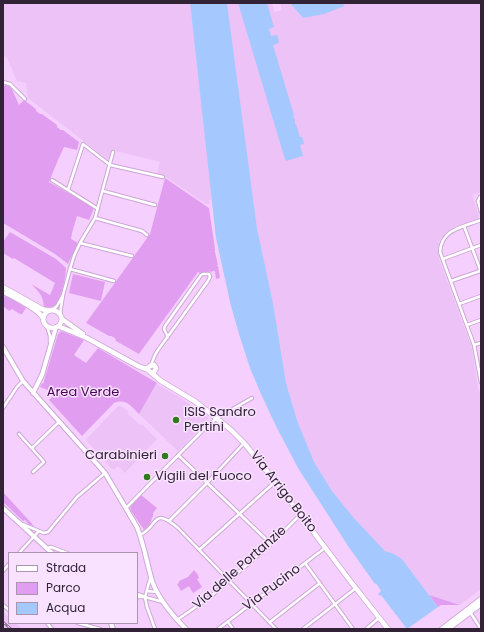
<!DOCTYPE html>
<style>
body{margin:0}
#map{position:relative;width:484px;height:632px;overflow:hidden;background:#f5cffe;font-family:Poppins,sans-serif}
canvas{display:block}
.frame{position:absolute;inset:0;border:4px solid #312335;pointer-events:none}
.legend{position:absolute;left:8px;top:552px;width:130px;height:72px;box-sizing:border-box;background:#f9e2ff;border:1px solid #a996ae;margin:0;padding:5px 7px;list-style:none;font-size:12px;color:#312335}
.legend li{display:flex;align-items:center;gap:8px;height:20px}
.legend b{width:20px;border:1px solid #a996ae}
</style>
<div id="map">
<canvas width="484" height="632"></canvas>
<div class="frame"></div>
<ul class="legend">
<li><b style="height:5px;background:#fff"></b>Strada</li>
<li><b style="height:11px;background:#e19ef1"></b>Parco</li>
<li><b style="height:11px;background:#a5c8ff"></b>Acqua</li>
</ul>
</div>
<script>
const ctx = document.querySelector('canvas').getContext('2d');
ctx.lineJoin = 'round';
function fillPath(path, color) { ctx.fillStyle = color; ctx.fill(path, 'evenodd'); }
function trace(path, color, width, dash) { ctx.strokeStyle = color; ctx.lineWidth = width; ctx.lineCap = dash ? 'butt' : 'round'; ctx.setLineDash(dash || []); ctx.stroke(path); }
function drawText(font, color, halo, rows, align = 'center') {
  ctx.font = font + ' Poppins,sans-serif'; ctx.lineWidth = 3; ctx.setLineDash([]); ctx.textBaseline = 'middle'; ctx.strokeStyle = halo; ctx.fillStyle = color; for (const [text, x, y, turn = 0] of rows) {
    ctx.save(); ctx.translate(x, y); ctx.rotate((+turn || 0) * Math.PI / 180); ctx.textAlign = isNaN(turn) ? turn : align; if (halo) ctx.strokeText(text, 0, 0); ctx.fillText(text, 0, 0); ctx.restore();
  }
}
fillPath(new Path2D(`
 M3 3H190L212 200H209L210 204H206L164 176 157 174 160 162 112 150 108 160 28 98 26 83 17 81 7 58 3 55Z
 M227 3H272L275 12 282 10 280 3H290L303 18 345 6 342 3H481V192L472 195 479 216 478 218 476 220 454 227 448 231 439 241 438 250 439 259 472 348 478 388 481 395V589L460 605 429 595 402 559 394 554 385 551 353 517 332 491 314 462 298 423 286 383 273 303 257 228Z
 M157 384 181 398 208 417 207 423 202 427 178 451 139 414Z
 M120 406 124 408 128 411V414L140 425 142 424 157 439 125 473 118 466 113 470 86 440 117 407Z
 M3 610 5 612 4 613 9 617V623H16L22 629H3Z`), '#edc2f7');
fillPath(new Path2D(`
 M5 85H6L11 87 19 105 24 100 36 109V111L40 114H42L57 125V127L61 130H63L79 142 77 150 64 147 58 160 49 182 94 208 89 220 77 216 72 233 71 239 78 243 68 264 55 254 3 223V88Z
 M165 178 209 208 215 249V251L214 252H215L218 265 216 266H218L220 278 216 279 215 271 200 273 198 272 139 354 116 341 115 338 111 336H109L86 323 150 234Z
 M10 232 56 259 66 268C66 276 61 302 54 306 51 308 47 307 44 307 43 295 39 292 31 284L50 295 55 283 14 258 13 259 3 253V242Z
 M73 274 105 282 101 301 69 293Z
 M6 295 26 308 22 314H20L12 309 9 311 3 306V298Z
 M61 331 84 340 74 355 86 363 98 348 157 383 139 414C131 406 126 398 114 403L82 436 49 400 54 395 48 390 40 387 42 383 43 384 58 334Z
 M3 492 34 526 29 525 25 520 23 521 3 502Z
 M141 495 157 508 153 513V517H152C152 522 148 527 144 530L130 509 131 506Z
 M194 570 198 575 199 578 197 579 202 587 193 593 189 586 181 591 177 584 179 583V581L188 577Z
 M429 595 460 605H441L438 607Z`), '#e19ef1');
fillPath(new Path2D(`
 M190 3H227L257 228 273 303 286 383 298 423 314 462 332 491 353 517 385 551 394 554 402 559 438 607 407 629 381 595 380 596 378 594 381 591 376 583 375 584 348 546 298 468 276 426 261 394 250 368 240 337 231 306 216 238Z
 M238 3H267L274 27 269 29 271 36 277 35 279 43 273 45 294 115 293 116C295 118 295 121 295 124H296L300 137H302L304 144 300 145 303 156 286 161 284 156Z
 M290 3H342L345 6 324 14 303 18Z`), '#a5c8ff');
const street = new Path2D(`
 M3 82 10 84 25 99
 M52 180 98 209
 M68 190 83 144 110 165 163 177
 M103 191 155 205
 M481 197H480L478 201 481 212
 M95 218 142 231 147 235
 M481 220C463 227 441 229 440 252L474 345 481 382
 M464 226 481 272
 M80 243 132 256
 M443 259 481 245
 M70 269 114 281
 M451 281 480 271
 M459 304 481 296
 M52 310 57 306 63 295
 M60 314 63 295 70 269 74 256 80 243 95 218 113 152
 M467 325 481 320
 M47 326 50 336V343
 M474 345 481 343
 M151 365 155 355 158 350 208 281 210 277 209 274H203L201 275 165 326 164 329 168 337
 M3 408 17 387 23 381
 M19 434 44 462 33 472
 M32 448 59 422
 M178 455 271 544
 M126 508 206 427 217 418 252 398
 M169 521 207 483 244 443
 M22 524 39 531
 M140 535C159 526 152 506 178 528L276 629
 M47 548 51 547 67 553
 M199 550 275 482
 M19 553 39 531 44 533 48 532 77 497 105 473
 M305 563 353 629
 M3 571 9 564
 M150 579 145 597 147 607 155 629
 M147 591 157 592
 M137 594 143 596
 M137 597H145L163 602
 M3 605 9 610
 M470 612 481 629
 M177 620 210 597 271 544 300 515
 M228 622 233 629
 M270 622 320 583
 M47 623 52 629
 M78 623 100 629
 M218 629 325 548
 M303 629 356 588
 M366 629 379 618`);
const secondary = new Path2D(`
 M3 347 23 381 105 473 137 527C144 545 147 563 152 581 159 600 172 615 186 629
 M33 393 42 375 56 327
 M3 508 52 553
 M111 623 113 629`);
const primary = new Path2D(`
 M3 287 42 309 48 311 52 310 56 311 60 314 62 319 83 334
 M6 293C17 299 37 308 43 318
 M48 311C33 323 58 338 62 319
 M58 326 87 338 138 366 148 370 161 381 196 402 230 429 244 443 275 481 351 582 388 629
 M143 368H148L150 366 154 365 156 368 154 372
 M442 629 481 599
 M448 629 481 604`);
trace(street, '#cca7d5', 4.5);
trace(secondary, '#cca7d5', 6);
trace(primary, '#cca7d5', 6);
trace(street, '#fff', 2.5);
trace(secondary, '#fff', 4);
trace(primary, '#fff', 4.5);
const rail = new Path2D(`
 M3 622 11 629`);
trace(rail, '#8c7292', 2.5);
trace(rail, '#f9e2ff', 1, [3]);
for (const [x, y, r, color] of [
 [176,420,4,"#31791d"],
 [165,456,4,"#31791d"],
 [147,477,4,"#31791d"]
]) { const dot = new Path2D(); dot.arc(x, y, r, 0, 2 * Math.PI); ctx.fillStyle = color; ctx.fill(dot); trace(dot, '#f9e2ff', 1.5); }
drawText('13px', '#4a0458', '#f9e2ff', [
 ["Area Verde",83,393]
]);
drawText('13px', '#312335', '#f9e2ff', [
 ["ISIS Sandro",184,413],
 ["Pertini",184,428],
 ["Carabinieri",157,456,"right"],
 ["Vigili del Fuoco",155,477]
], 'left');
drawText('13px', '#312335', '#f9e2ff', [
 ["Via Arrigo Boito",283,492,52],
 ["Via delle Portanzie",240,568,-41],
 ["Via Pucino",272,588,-37]
]);
</script>
